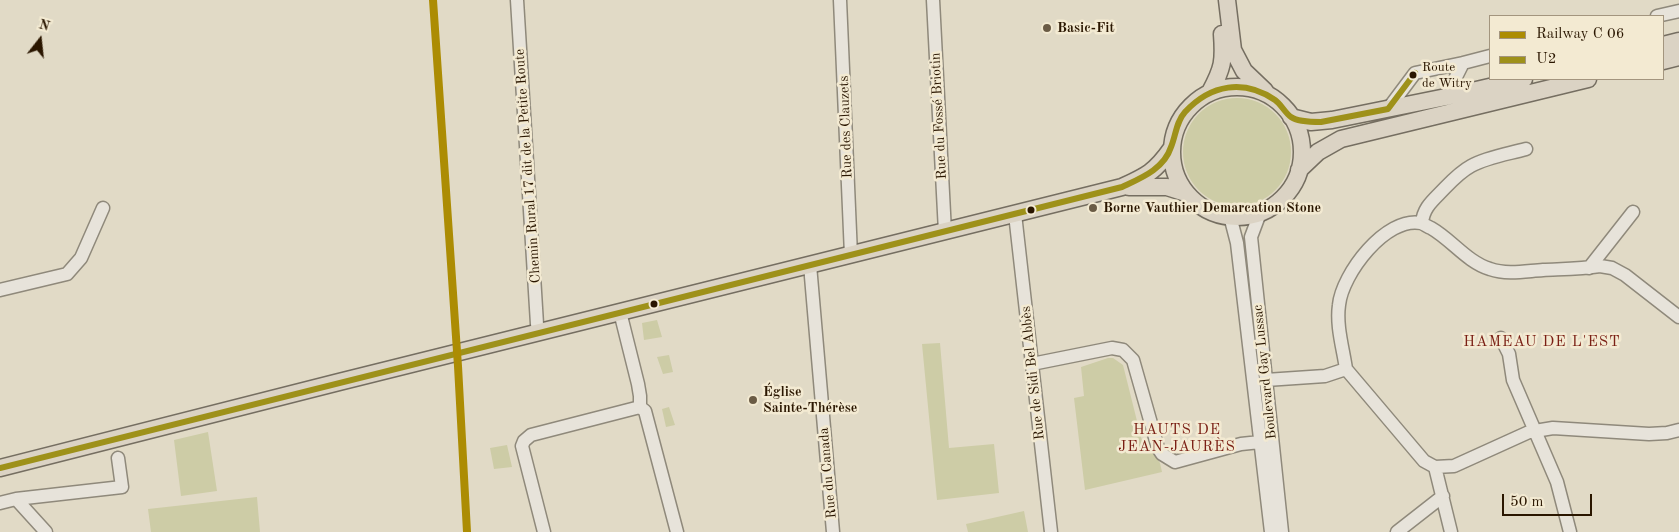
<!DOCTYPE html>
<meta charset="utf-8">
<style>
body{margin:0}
#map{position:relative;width:1679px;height:532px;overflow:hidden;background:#e1dac6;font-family:"Old Standard TT",serif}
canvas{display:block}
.legend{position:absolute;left:1489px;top:15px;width:175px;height:65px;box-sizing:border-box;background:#f3ead2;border:1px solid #a3957e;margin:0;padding:6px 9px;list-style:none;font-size:15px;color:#2a1600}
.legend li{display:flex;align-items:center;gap:10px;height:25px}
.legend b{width:25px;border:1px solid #a3957e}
.north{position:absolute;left:15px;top:15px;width:50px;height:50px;-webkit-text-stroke:4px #f3ead2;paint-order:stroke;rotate:16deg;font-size:14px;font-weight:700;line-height:20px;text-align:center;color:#2a1600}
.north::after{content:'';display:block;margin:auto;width:18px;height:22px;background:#2a1600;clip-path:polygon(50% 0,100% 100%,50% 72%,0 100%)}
.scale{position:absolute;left:1502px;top:494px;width:90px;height:22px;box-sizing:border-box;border:2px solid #2a1600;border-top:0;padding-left:6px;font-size:15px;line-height:18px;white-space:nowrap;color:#2a1600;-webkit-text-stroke:4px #f3ead2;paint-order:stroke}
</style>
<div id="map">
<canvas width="1679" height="532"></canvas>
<ul class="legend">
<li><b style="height:6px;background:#ac8c03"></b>Railway C 06</li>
<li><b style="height:6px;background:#9e911a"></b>U2</li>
</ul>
<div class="north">N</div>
<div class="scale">50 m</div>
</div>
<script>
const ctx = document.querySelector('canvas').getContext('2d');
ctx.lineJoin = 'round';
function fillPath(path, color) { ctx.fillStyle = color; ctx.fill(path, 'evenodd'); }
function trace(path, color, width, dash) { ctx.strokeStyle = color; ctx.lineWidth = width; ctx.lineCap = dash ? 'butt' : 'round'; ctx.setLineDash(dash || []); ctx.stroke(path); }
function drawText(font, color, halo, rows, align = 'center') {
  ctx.font = font + ' "Old Standard TT",serif'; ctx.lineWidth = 5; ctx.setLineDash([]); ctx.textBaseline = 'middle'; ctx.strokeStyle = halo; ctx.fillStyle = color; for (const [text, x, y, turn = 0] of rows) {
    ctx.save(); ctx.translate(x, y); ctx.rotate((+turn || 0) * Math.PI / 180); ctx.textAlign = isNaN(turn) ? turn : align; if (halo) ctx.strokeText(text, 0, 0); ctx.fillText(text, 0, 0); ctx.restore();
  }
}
fillPath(new Path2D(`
 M1183 152a54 54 0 1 1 108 0a54 54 0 1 1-108 0Z
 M657 320 662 337 644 340 642 323Z
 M940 343 949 448 994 444 999 493 937 500 922 344Z
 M669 355 673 372 663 374 657 357Z
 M1108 358H1113L1123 365 1142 441 1144 440 1160 463 1162 472 1085 490 1074 398 1084 396 1081 367Z
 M669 407 675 425 666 427 662 409Z
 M208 432 217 491 181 496 174 440Z
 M507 445 512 467 494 469 490 448Z
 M257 497 260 532H151L148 509Z
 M1024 511 1028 532H968L966 524Z`), '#cdcca6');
const minor = new Path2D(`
 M517 0 537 324 539 332
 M840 0 851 255
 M933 0 945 232
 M1657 16 1679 11
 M1446 97 1463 63 1490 56
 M1388 109 1415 73 1463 63
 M1260 213 1251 237 1282 532
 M1015 214 1051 532
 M1230 216 1237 243 1271 532
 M1422 223C1423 210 1430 203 1439 194 1449 184 1458 173 1471 166 1487 157 1508 154 1526 149
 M810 265 833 532
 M1589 268 1633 212
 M0 290 67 274 81 258 103 208
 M620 312 638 384 640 396V407L645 411 677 532
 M1501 338 1509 354 1513 380 1557 482 1570 532
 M1032 364 1112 348 1123 350 1133 360 1158 448 1162 454 1175 462 1241 444 1260 442
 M1346 369C1343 348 1336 326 1339 305 1342 274 1386 216 1421 223 1424 224 1428 227 1431 228 1452 240 1467 262 1490 269 1507 275 1526 271 1543 270 1562 269 1581 269 1600 266L1612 268 1625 275 1679 317
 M1266 380 1325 376 1346 369 1424 461 1435 467 1454 466 1529 432 1553 428 1649 434 1667 433 1679 430
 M1435 467 1451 532
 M16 499 46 532
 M0 503 16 499 122 487 118 458
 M544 532 522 446 524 441 531 435 640 407
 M1397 532 1443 496`);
const major = new Path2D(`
 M1227 0 1233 50 1244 71 1265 91
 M1663 45 1679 41
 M1663 61 1679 57
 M1172 152a65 65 0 1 1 130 0a65 65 0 1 1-130 0Z
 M1210 92C1223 68 1224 61 1222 34
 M1291 117 1311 122 1332 120 1446 97 1524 79
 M1299 170 1318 152 1341 139 1588 79
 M1129 187H1167L1186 193
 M0 468 339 382 1122 187C1146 176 1155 172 1171 149`);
trace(minor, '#8f897b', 15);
trace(major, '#756e61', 19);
trace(minor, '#e7e3da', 12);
trace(major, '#dbd3c4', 16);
trace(new Path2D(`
 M0 468 1122 187C1141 178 1164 169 1171 147 1176 135 1176 122 1185 112 1211 84 1244 79 1275 100 1281 104 1285 113 1291 117 1298 122 1312 122 1321 122L1388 109 1415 73`), '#9e911a', 6);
trace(new Path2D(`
 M433 0 458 366 467 532`), '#ac8c03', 8);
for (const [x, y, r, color] of [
 [1047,28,5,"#6a5b45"],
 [1413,75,4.5,"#2a1600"],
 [1093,208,5,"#6a5b45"],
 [1031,210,4.5,"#2a1600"],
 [654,304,4.5,"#2a1600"],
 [753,400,5,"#6a5b45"]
]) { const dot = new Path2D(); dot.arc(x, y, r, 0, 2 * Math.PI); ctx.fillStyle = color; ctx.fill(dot); trace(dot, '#f3ead2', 2); }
drawText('13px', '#2a1600', '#f3ead2', [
 ["Route",1422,68],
 ["de Witry",1422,84]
], 'left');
drawText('bold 14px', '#2a1600', '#f3ead2', [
 ["Basic-Fit",1057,28],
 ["Borne Vauthier Demarcation Stone",1103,208],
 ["Église",763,392],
 ["Sainte-Thérèse",763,408]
], 'left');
drawText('14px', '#2a1600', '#f3ead2', [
 ["Rue du Fossé Briotin",939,116,-93],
 ["Rue des Clauzets",846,127,-92],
 ["Chemin Rural 17 dit de la Petite Route",528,166,-94],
 ["Boulevard Gay Lussac",1265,372,-96],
 ["Rue de Sidi Bel Abbès",1033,373,-96],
 ["Rue du Canada",828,473,-95]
]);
ctx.letterSpacing = '1px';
drawText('15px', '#7a1f14', '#f3ead2', [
 ["HAMEAU DE L'EST",1542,342],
 ["HAUTS DE",1177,430],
 ["JEAN-JAURÈS",1177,447]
]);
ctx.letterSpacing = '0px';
</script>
